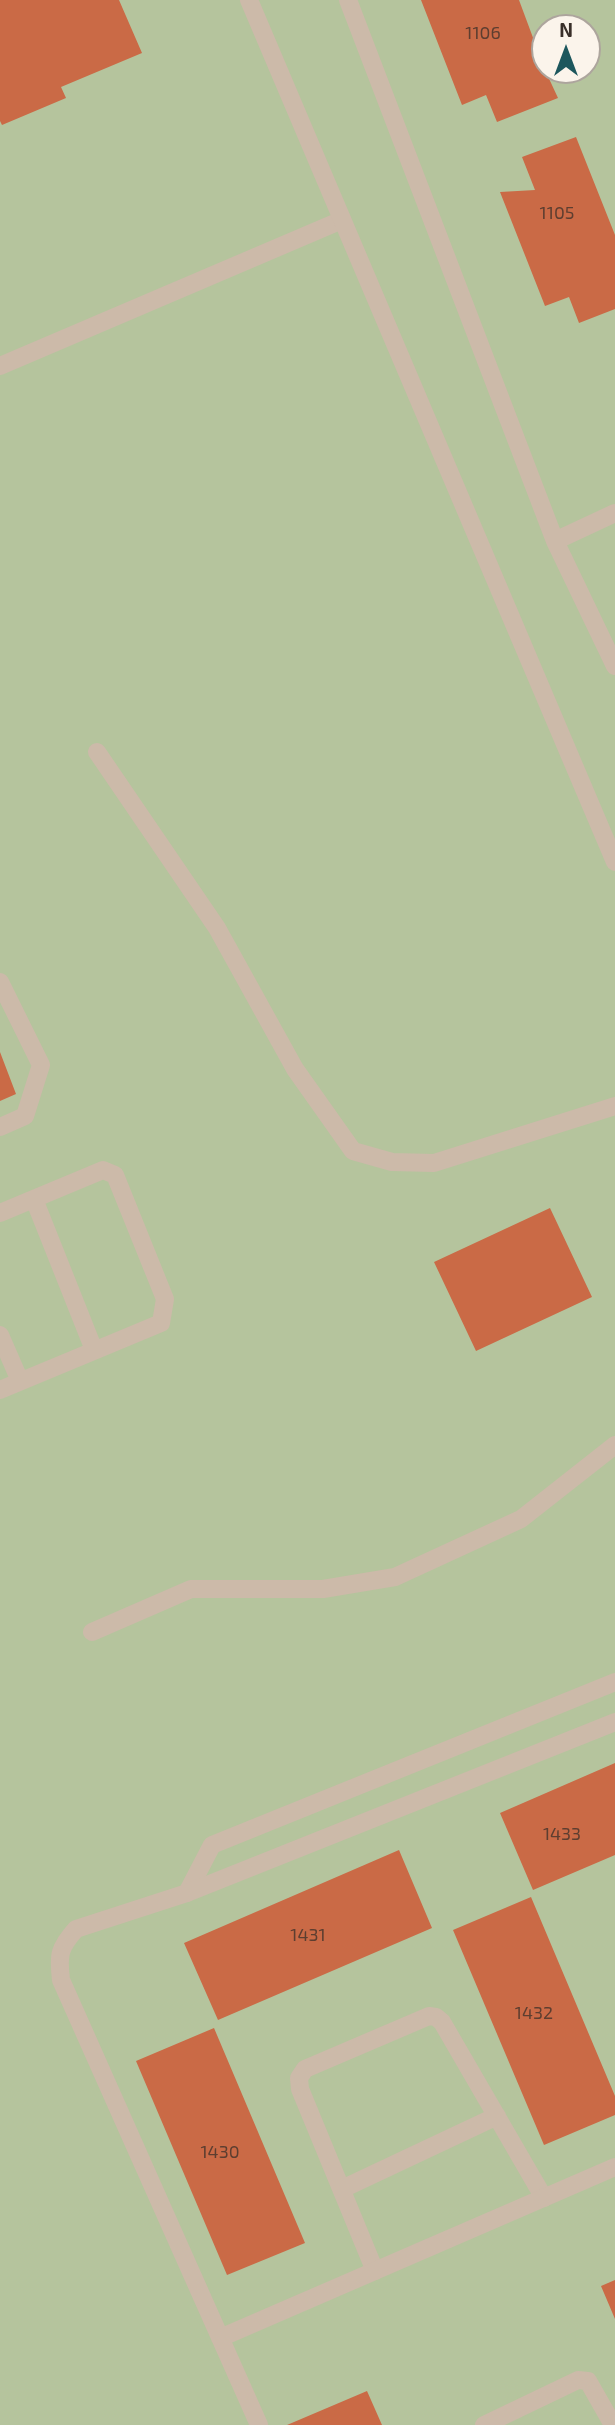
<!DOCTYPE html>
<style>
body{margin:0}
#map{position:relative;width:615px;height:2425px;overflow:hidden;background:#f4eade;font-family:"Exo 2",sans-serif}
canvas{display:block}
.north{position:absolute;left:531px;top:14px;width:70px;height:70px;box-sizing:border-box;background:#fbf4eb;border:2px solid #ada59d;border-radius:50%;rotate:0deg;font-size:19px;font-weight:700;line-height:28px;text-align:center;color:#392f29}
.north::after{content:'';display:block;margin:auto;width:24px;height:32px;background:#1d575d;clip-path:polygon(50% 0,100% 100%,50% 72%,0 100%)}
</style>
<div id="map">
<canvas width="615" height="2425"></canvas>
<div class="north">N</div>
</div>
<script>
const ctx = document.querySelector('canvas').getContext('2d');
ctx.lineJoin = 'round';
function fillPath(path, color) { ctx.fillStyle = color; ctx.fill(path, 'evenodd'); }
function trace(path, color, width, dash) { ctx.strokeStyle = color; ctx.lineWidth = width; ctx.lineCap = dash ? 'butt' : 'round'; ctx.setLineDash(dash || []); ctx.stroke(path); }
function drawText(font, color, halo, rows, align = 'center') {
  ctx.font = font + ' "Exo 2",sans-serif'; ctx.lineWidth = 5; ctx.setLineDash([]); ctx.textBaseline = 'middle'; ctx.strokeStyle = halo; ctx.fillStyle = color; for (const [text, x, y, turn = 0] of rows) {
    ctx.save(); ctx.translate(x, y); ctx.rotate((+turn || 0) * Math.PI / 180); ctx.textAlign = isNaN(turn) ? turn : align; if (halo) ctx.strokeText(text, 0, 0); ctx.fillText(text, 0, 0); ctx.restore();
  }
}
fillPath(new Path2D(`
 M0 0H615V2425H0ZM545 28H587V70H545Z`), '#b5c49d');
fillPath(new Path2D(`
 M0 0H119L142 53 61 87 66 98 2 125 0 121Z
 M421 0H519L545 70 558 98 497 122 486 95 462 105Z
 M576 137 615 235V309L579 323 569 297 545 306 500 192 535 190 522 157Z
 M0 1052 16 1094 0 1101Z
 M550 1208 592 1297 476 1351 434 1262Z
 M615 1763V1855L533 1890 500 1813Z
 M399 1850 432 1928 218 2020 184 1943Z
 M531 1897 615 2096V2115L544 2145 453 1930Z
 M214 2028 305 2243 227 2275 136 2061Z
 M615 2280V2319L601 2286Z
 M367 2391 382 2425H287Z`), '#ca6a46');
trace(new Path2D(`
 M0 366 342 220
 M97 752 217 928 295 1069 353 1151 392 1162 434 1163 615 1106
 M0 982 41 1065 25 1116 0 1127
 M34 1199 94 1350
 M0 1213 103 1170 115 1175 165 1299 161 1323 0 1390
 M0 1335 20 1381
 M92 1632 191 1589H323L395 1577 521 1519 615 1445
 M187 1893 212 1845 615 1682
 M342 2189 497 2116
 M375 2271 300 2089 299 2078 305 2069 429 2016 436 2017 442 2022 544 2198
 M484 2425 578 2380 588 2381 613 2425`), '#ccbaa9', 18);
trace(new Path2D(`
 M249 0 615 862
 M348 0 555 541 615 666
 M555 541 615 513
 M220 2338 615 2167
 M259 2425 61 1980C58 1955 59 1948 76 1929L187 1893 615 1722`), '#ccbaa9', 18);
drawText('18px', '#5d3e30', null, [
 ["1106",483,33],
 ["1105",557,213],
 ["1433",562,1834],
 ["1431",308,1935],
 ["1432",534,2013],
 ["1430",220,2152]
]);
</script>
